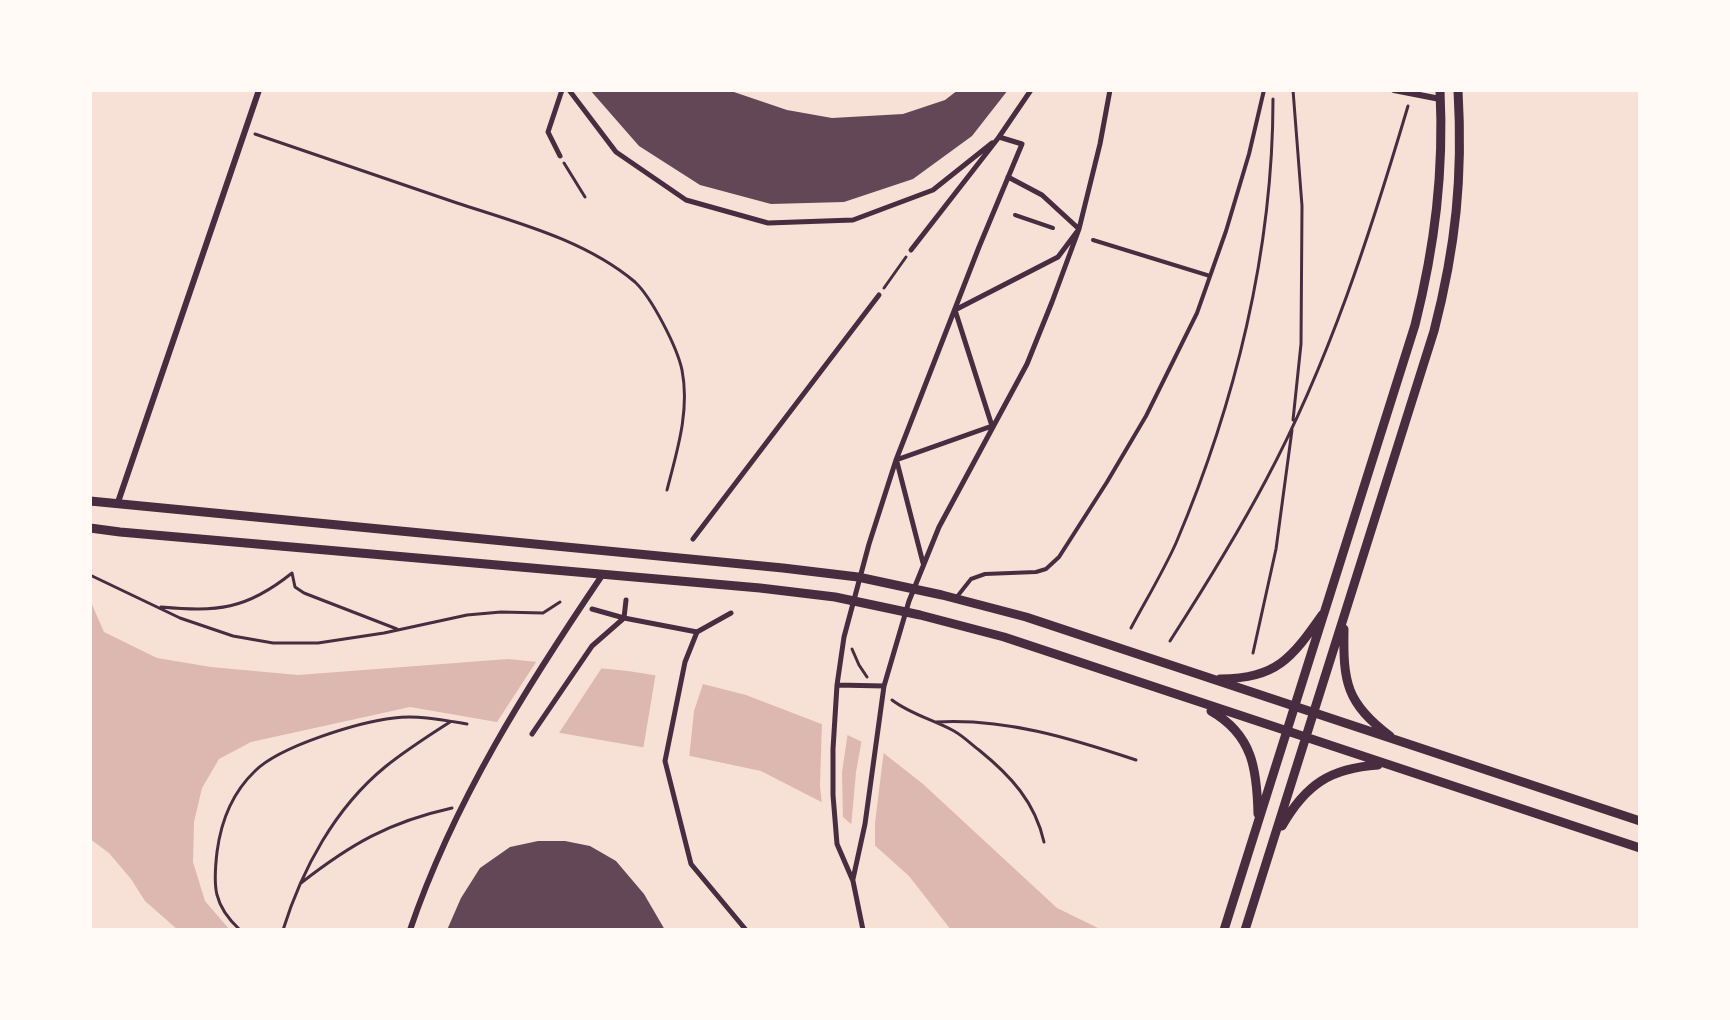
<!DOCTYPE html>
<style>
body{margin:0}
#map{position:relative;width:1730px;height:1020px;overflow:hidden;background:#f7e1d7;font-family:Lato,sans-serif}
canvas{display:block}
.frame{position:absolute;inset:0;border:92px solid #fffaf5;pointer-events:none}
</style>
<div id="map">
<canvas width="1730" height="1020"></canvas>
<div class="frame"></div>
</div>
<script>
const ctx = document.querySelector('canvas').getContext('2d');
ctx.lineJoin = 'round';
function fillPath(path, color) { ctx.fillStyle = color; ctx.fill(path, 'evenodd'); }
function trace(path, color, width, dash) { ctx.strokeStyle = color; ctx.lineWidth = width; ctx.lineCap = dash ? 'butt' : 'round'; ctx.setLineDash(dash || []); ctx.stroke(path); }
fillPath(new Path2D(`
 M90 600 104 632 157 658 211 667 298 675 508 659 628 671 691 681 746 695 837 730 881 751 923 784 1057 908 1102 930H951L909 876 833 808 761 771 676 753 410 707 251 742 219 759 202 788 194 822 193 862 205 901 230 930H178L145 901 131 879 109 853 90 839Z`), '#dcb8b0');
fillPath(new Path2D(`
 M538 659 603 666 557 736 495 725Z
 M656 672 704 681 694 711 689 759 643 750Z
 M822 721 848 732 842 772 843 821 831 810 822 805 820 786Z
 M862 739 884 750 875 823V849L851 828 856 772Z`), '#f7e1d7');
fillPath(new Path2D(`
 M590 90H728L787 110 832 118 903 114 945 100 958 90H1008L972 136 913 179 844 202 771 204 700 185 639 146Z
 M538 841H565L590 846 616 861 644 894 665 930H447L461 898 480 868 510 847Z`), '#644757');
trace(new Path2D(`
 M1293 90 1302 206 1301 344 1293 420
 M255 134C322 157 390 180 457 203 518 223 585 240 635 282 652 298 677 347 682 370 690 411 677 451 667 490
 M564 163 585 197
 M884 288 906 257
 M90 575 180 618 233 636 273 643H318L384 633 467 615 501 612 543 613 560 602
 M161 607C217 612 246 610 292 573L295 587 304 593 397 629
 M1131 628C1146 600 1163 572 1176 543 1235 404 1273 251 1273 99
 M1170 641C1204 588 1237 535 1266 480 1329 362 1370 234 1408 106
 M852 649 859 665 867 677
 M1253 653 1276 549 1292 430
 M892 700C910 714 934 720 954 731 963 736 971 744 979 750 1011 776 1035 802 1044 842
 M936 722C1005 718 1070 738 1136 760
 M301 883C351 844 389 822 452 808
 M240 930C213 905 213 886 217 852 221 821 232 793 255 771 280 746 359 722 394 718 418 715 443 720 467 724
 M283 930C302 869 335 808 385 767 406 750 428 736 450 722`), '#4a2c40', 3);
trace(new Path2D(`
 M1015 215 1053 228
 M1093 240 1210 276
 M956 598 971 579 985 574 1036 572 1046 569 1059 557 1107 482 1146 416 1197 313 1226 231 1249 154 1264 90`), '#4a2c40', 4);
trace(new Path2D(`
 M569 90 616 152 686 200 768 223 853 220 933 190 992 143
 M999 137 1031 90
 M560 156 548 132 562 90
 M896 460 992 426 955 310 1058 257 1079 229 1042 195 1008 177
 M897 462 923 563
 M693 539 879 295
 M592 609 624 618 697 632 731 613
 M697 632 685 662 665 761 691 864 746 930
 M837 685 884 686
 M532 734 592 646 624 618 626 600
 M853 879 865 824 884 686 909 601 939 527 1027 364 1052 302 1079 229 1100 144 1110 90
 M863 930 853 881 837 844 833 795V749L837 685 844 637 869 544 896 460 979 247 1022 144 999 137 911 250`), '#4a2c40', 5);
trace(new Path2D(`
 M1394 90 1440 99
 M117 505 259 90
 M410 930C454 801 527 686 603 574`), '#4a2c40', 6);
trace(new Path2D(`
 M90 501 783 568 858 577 942 595 1026 617 1640 821
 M90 528 120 532 760 588 835 597 920 615 1004 637 1640 848
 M1344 629C1343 682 1346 703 1390 736
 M1220 679C1277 678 1291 659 1322 615
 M1211 711C1253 735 1257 770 1258 814
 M1282 826C1306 784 1331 768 1378 765
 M1224 930 1415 325C1435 245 1444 172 1440 90
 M1245 930 1434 331C1456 246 1463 177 1458 90`), '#4a2c40', 9);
</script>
